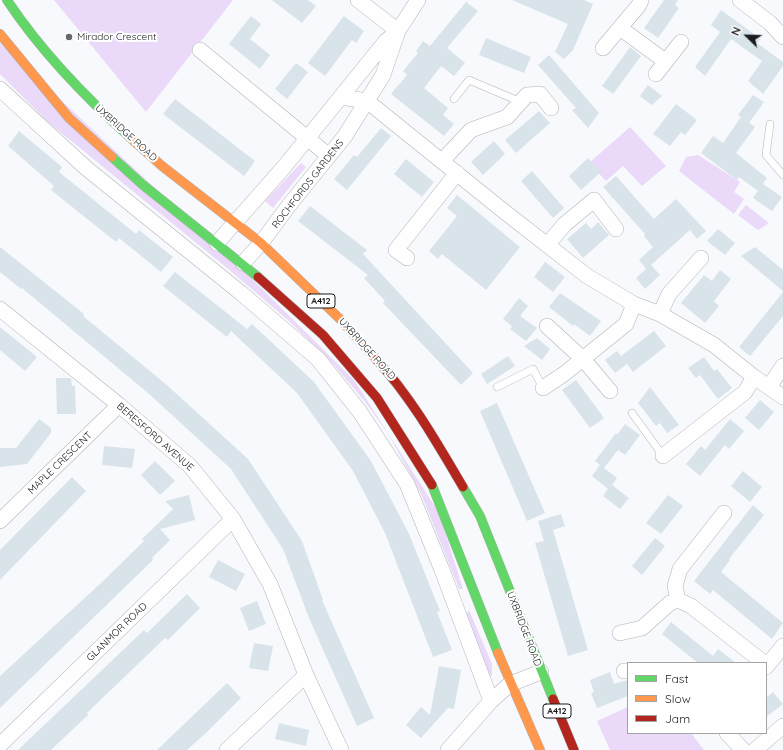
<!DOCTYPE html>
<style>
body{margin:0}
#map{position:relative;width:783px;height:750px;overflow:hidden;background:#f7f9fc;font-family:Quicksand,sans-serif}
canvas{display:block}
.legend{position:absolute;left:627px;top:662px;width:140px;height:72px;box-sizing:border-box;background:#fff;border:1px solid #a3a4a5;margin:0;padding:5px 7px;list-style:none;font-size:12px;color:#191b1d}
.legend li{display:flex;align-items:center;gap:8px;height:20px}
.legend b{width:20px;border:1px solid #a3a4a5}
.north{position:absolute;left:727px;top:16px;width:40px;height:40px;-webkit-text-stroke:3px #fff;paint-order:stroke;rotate:293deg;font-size:11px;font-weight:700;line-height:16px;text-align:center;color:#191b1d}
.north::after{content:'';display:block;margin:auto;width:14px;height:18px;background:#191b1d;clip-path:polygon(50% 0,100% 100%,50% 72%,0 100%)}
</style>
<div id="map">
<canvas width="783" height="750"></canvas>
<ul class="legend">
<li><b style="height:5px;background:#63d668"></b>Fast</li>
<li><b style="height:5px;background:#ff974d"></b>Slow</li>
<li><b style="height:5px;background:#b3261e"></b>Jam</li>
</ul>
<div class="north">N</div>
</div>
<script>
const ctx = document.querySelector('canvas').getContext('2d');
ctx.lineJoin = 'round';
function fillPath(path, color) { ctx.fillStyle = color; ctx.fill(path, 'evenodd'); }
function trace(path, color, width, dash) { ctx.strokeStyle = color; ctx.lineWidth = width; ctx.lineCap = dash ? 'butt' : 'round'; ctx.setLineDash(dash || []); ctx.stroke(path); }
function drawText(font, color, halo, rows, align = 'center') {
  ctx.font = font + ' Quicksand,sans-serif'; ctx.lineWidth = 4; ctx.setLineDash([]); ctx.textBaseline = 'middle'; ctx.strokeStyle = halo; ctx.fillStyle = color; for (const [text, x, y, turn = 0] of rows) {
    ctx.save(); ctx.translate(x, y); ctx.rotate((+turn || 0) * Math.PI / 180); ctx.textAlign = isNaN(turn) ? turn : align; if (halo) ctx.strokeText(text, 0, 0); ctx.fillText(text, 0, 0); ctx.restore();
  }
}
fillPath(new Path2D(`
 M54 0H233L146 112Z
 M0 43 249 276 354 380 439 513 463 589H459L422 496 389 435 366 403 334 365 289 321 227 268 48 122 0 74Z
 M630 127 666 166 642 186 623 166 606 181 589 163Z
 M698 155 740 182 734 192 744 199 734 214 679 171 686 157Z
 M301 163 306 167 273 208 265 201Z
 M746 205 769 223 758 230 738 215Z
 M469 610 492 664V675L490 677 466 615Z
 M628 707V733H691L704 750H610L597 721Z`), '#ead9f9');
fillPath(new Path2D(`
 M272 0H308L316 6 302 23Z
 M512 0H584L593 4 573 50 564 59 555 52 568 24Z
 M664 0H678L675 5 679 8 658 38 644 28Z
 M466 2 478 11 447 48 465 63 454 76 441 66 424 88 448 108 443 115 454 124 444 136 391 94 407 75 403 71 418 53 416 51 423 41 430 46Z
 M721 10 761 39 757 43 783 62V66L763 94 748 81 762 61 731 39 705 76 695 67 720 32 711 25Z
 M251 16 261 24 250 39 270 55 260 69 229 44Z
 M344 16 364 31 356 43 352 40 325 76 308 63Z
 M486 38 531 57 524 73 479 55Z
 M630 47 641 56 613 94 602 86Z
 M549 55 599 113 588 128 572 110 576 108 538 65Z
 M296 63 308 72 287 99 275 89Z
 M648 85 662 96 652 105 640 96Z
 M753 95 764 102 749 123 738 115Z
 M175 99 255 161 244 176 163 114Z
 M676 104 697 120 685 135 681 132 670 146 653 134Z
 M539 111 550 123 516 153 505 140Z
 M741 117 755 127 736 153 767 178 763 184 782 197 772 211 753 198 761 186 758 191 739 177 737 180 701 153 713 136 723 143Z
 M381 128 391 136 347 190 334 179 354 155 357 157Z
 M19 131 62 167 59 172 136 234 139 230 173 257 161 272 119 238 116 242 51 190 54 186 8 146Z
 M494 141 505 154 483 175 471 162Z
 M588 158 601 172 581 190 569 176Z
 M406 159 434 182 422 197 394 174Z
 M532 171 564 208 553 218 521 181Z
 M616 176 654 219 676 199 706 231 697 239 690 230 651 265 660 275 645 289 636 278 646 269 639 260 653 247 644 236 645 234 603 187Z
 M457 195 520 247 486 290 442 254 438 259 429 251 457 216 447 208Z
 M310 206 367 250 363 254 473 373 461 385 383 303 385 301 364 278 368 275 298 221Z
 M598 222 609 235 583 258 567 239 586 223 591 229Z
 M718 229 735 243 725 255 707 241Z
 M0 247 84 314 83 316 168 386 248 459 302 541 323 600H322L374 718 357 726 309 618 283 549 231 469 148 393 22 288 21 289 0 272Z
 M755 247 783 270V291L741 256Z
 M545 262 565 277 553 292 534 277Z
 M720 270 731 279 714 301 719 306 705 323 681 303 704 275 712 281Z
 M175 272 247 329 252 324 314 382 371 461 409 534 440 611 437 612 452 650 433 657 385 533 353 471 297 393 231 331 227 337 163 286Z
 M783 292V316L750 356 739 347Z
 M560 293 601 321 590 336 574 324 573 326 549 307Z
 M519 298 528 306 520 316 537 328 526 341 510 329 512 326 503 319Z
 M0 327 37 357 25 371 0 350Z
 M654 331 666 346 633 372 625 361 627 364 615 373 605 360 617 351 621 356Z
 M537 338 550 349 542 360 524 346Z
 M508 356 515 366 487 384 481 374Z
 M704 357 714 371 717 369 732 388 718 399 700 375 696 378 688 368Z
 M56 378H71L72 386H75L76 414H57Z
 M576 380 604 418 590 428 562 390Z
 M650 387 679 425 667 433 660 423 656 426 638 403Z
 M760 400 774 412 759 430 745 418Z
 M497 403 545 513 527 521 480 411Z
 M39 419 51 428V433L27 464 0 467V448H16Z
 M730 419 744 431 729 449 725 445 700 476 686 464 701 446 705 450Z
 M625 424 640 435 625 455 618 450 604 468 617 478 612 485 629 498 620 509 603 496 608 489 592 476 600 465 595 461 616 433 617 435Z
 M104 446 135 449 132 468 102 465Z
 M155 461 175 481 160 495 141 475Z
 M743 471 762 487 750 502 731 486Z
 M72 477 86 491 0 580V550Z
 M189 495 195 520 160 529 170 540 152 558 153 560 0 708V676L101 583 144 541 142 539 173 509 165 501Z
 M668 495 683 506 661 534 646 523Z
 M753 505 764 515 729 559 730 560 721 572 783 623 772 639 713 590 710 594 694 581Z
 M561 514 565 526 553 530 588 650 568 656 535 543 544 541 538 521Z
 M655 538 665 546 642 575 632 566Z
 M218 560 245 574 236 591 209 577Z
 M187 594 200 608 168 640 165 638 87 713 88 715 51 750H18L144 630 147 633Z
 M257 601 266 624 249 631 240 608Z
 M671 622 713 656 718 649 736 663H698L662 634Z
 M254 643 273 646 268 671 249 668Z
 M439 666 461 670 454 709 448 708 421 738 406 725 421 707 430 715Z
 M610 672 614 684 628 680V696L597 708 591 693 594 692 590 680Z
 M227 683 241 698 207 732 187 750H157Z
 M773 692 783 704 766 717V698Z
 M279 723 309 730 306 746 275 739Z`), '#d9e4ea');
const lane = new Path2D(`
 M454 99 469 80 521 102
 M770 124 766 155 783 175
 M497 387 533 369 543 388
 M632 413 663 456`);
const street = new Path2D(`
 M358 0 398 31
 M740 0 770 23 783 37
 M620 28 665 61
 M603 48 639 5 641 0
 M200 50 329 156
 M656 74 681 42
 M0 89 86 168 241 293 318 359 360 412 407 484 442 570 491 701
 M341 97 367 101 501 209 587 276 634 304 660 314 714 345 754 377 783 397
 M442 161 471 130 507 117 527 95 540 94 551 108
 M217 243 284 167 386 41 396 33
 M547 245 565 224 594 200 616 229
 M407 258 396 250 457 173
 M243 263 261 243 290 204 345 136 383 75 398 31 418 0
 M0 309 119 405 190 466 233 519 270 584 306 675 341 750
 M660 314 669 294 701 258
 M547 326 583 359 610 391
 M769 387 783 366
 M543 388 564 374 626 324 634 304
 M663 456 745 392 754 377
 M0 521 119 405
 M678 600 675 586 680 569 724 513
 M620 633 642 628 670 603 678 600 691 606 764 663
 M766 667 783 646
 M624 671H628
 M727 733 743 750
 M0 745 233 519
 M227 750 306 675
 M448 750 491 701 510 684 541 672
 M755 750 783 726`);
const fast = new Path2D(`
 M7 0C42 53 87 99 134 141
 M112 157 143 185 258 277
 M432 485 498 653
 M463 487 480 516 553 699`);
const slow = new Path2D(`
 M0 34 69 118 112 157
 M134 141 162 166 261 243 341 320 376 359
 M498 653 540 750`);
const jam = new Path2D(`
 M258 277 323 335 377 398 432 485
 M376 359C411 397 437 443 463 487
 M553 699 574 750`);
trace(lane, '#b1b3b5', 8);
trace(street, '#b1b3b5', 16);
trace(fast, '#b1b3b5', 10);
trace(slow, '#b1b3b5', 10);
trace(jam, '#b1b3b5', 10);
trace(lane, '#fefeff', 7);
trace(street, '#fefeff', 15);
trace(fast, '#63d668', 9);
trace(slow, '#ff974d', 9);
trace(jam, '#b3261e', 9);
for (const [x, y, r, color] of [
 [69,37,4,"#67696b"]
]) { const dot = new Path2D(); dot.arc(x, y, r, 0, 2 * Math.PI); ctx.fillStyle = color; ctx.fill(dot); trace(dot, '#fff', 1.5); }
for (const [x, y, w] of [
 [321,301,28],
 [557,711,28]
]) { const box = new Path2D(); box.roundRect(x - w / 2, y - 7, w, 14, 3); ctx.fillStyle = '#fff'; ctx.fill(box); trace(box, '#191b1d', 1); }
drawText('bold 9px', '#191b1d', null, [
 ["A412",321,301],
 ["A412",557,711]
]);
drawText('10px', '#191b1d', '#fff', [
 ["Mirador Crescent",77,37]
], 'left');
drawText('10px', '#191b1d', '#fff', [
 ["UXBRIDGE ROAD",126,133,42],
 ["ROCHFORDS GARDENS",308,184,-52],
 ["UXBRIDGE ROAD",367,349,48],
 ["BERESFORD AVENUE",155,437,41],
 ["MAPLE CRESCENT",60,463,-44],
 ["UXBRIDGE ROAD",524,629,69],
 ["GLANMOR ROAD",117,632,-44]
]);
</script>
